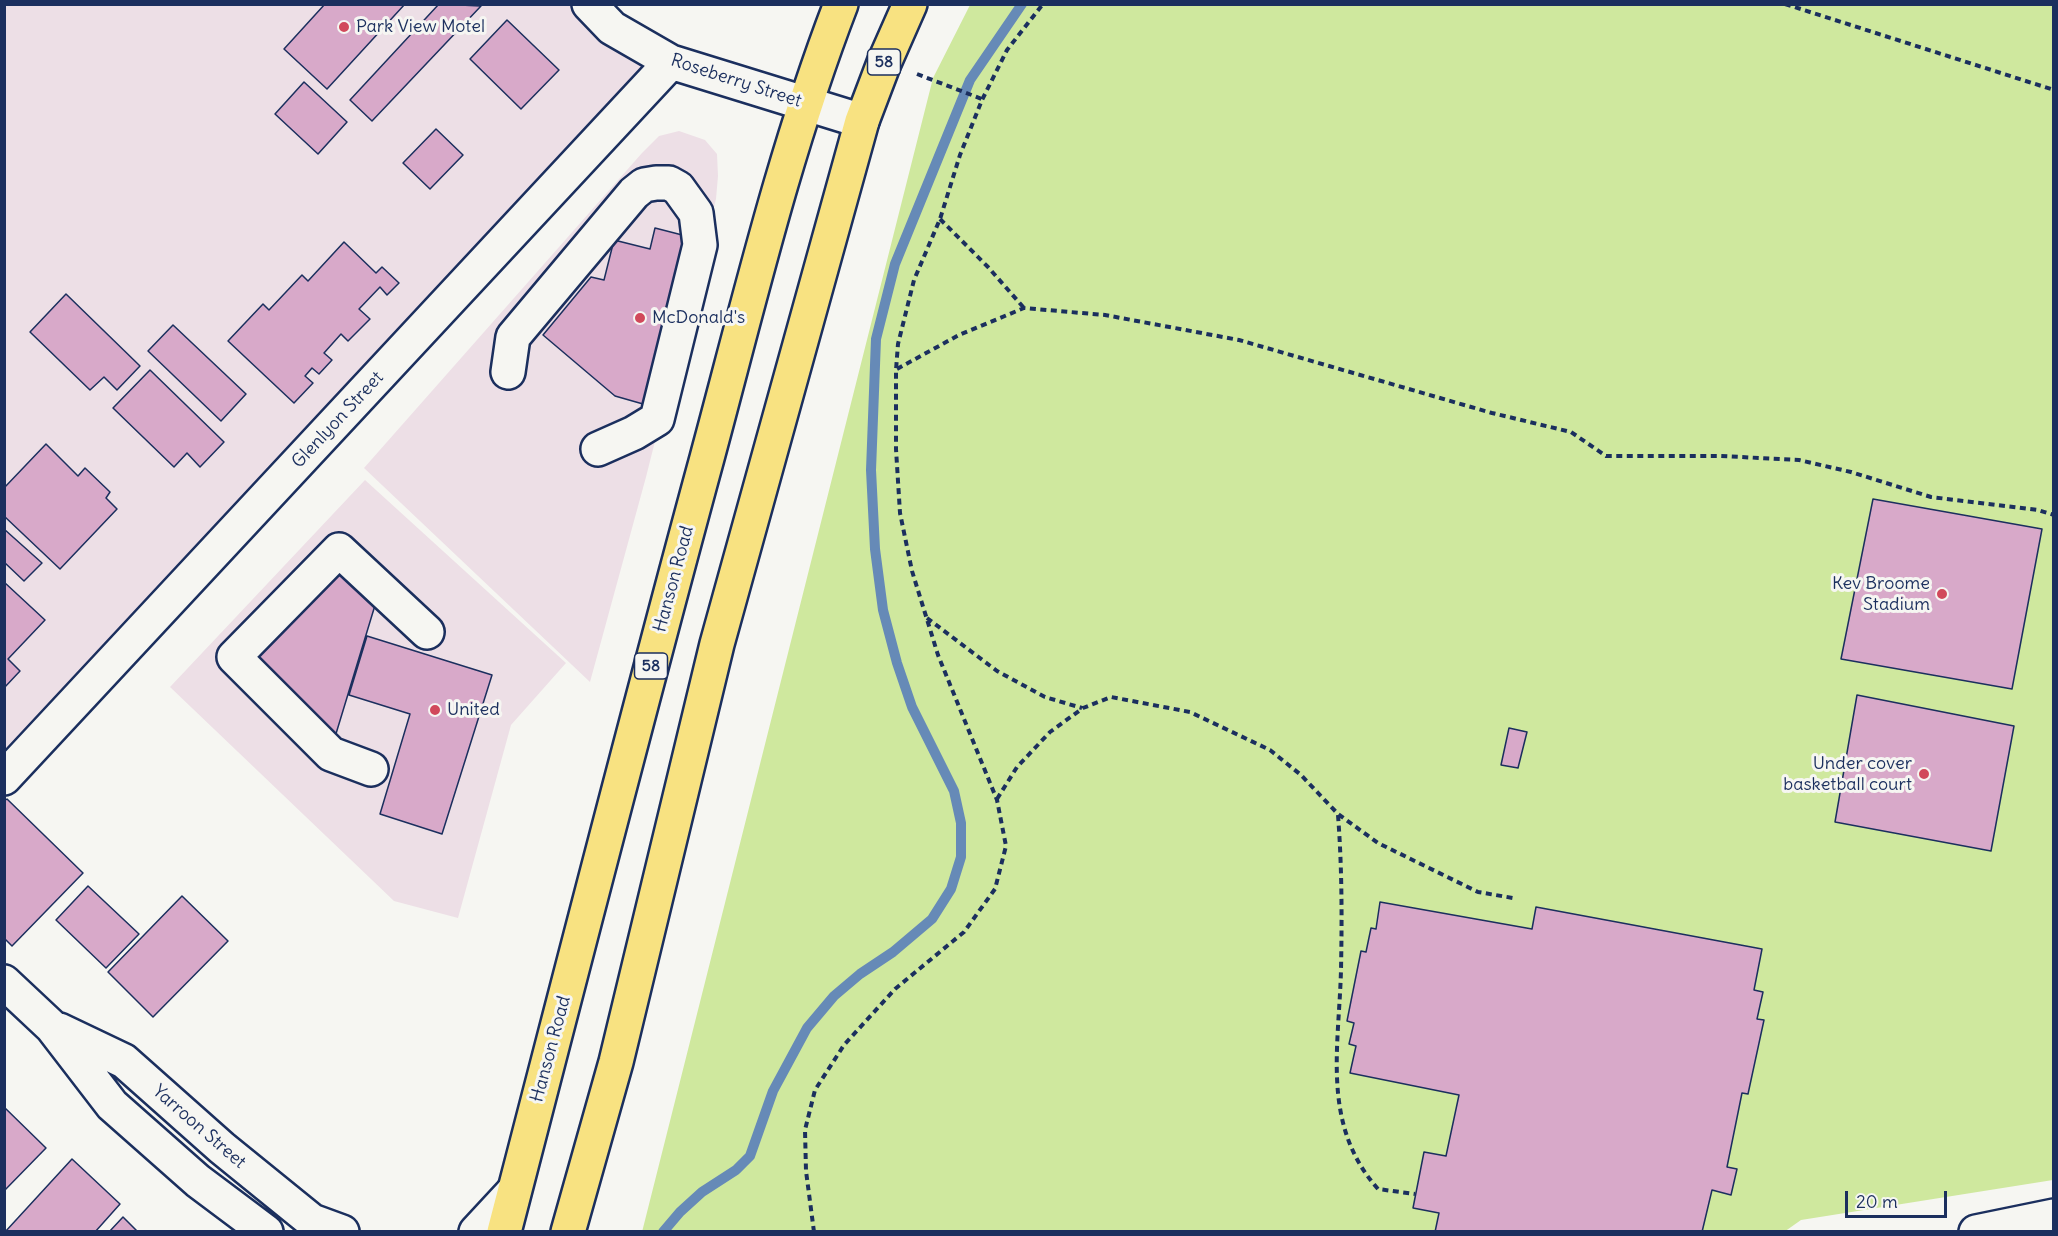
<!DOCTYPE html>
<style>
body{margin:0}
#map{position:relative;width:2058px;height:1236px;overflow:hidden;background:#f6f6f2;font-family:Delius,sans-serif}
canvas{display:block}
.frame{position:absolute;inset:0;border:6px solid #1b2f5e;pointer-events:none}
.scale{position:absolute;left:1845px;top:1191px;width:102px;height:27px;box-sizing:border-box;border:3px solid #1b2f5e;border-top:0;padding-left:8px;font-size:18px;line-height:21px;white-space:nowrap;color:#1b2f5e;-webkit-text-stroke:4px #f6f6f2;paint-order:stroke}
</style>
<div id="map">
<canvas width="2058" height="1236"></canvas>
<div class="frame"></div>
<div class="scale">20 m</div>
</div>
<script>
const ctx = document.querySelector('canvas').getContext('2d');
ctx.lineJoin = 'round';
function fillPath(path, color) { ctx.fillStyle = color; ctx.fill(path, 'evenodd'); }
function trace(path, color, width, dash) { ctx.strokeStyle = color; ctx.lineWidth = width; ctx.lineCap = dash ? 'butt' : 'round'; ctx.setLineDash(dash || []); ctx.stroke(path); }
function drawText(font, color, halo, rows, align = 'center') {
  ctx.font = font + ' Delius,sans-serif'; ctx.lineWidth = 6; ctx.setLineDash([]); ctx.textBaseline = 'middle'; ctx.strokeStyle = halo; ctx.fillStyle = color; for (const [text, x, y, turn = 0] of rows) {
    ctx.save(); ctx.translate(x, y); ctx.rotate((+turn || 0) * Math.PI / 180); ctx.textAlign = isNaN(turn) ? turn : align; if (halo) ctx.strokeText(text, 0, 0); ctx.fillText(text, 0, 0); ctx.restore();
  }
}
fillPath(new Path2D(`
 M5 5H609L671 62 5 778Z
 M679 131 705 140 717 154 718 176 716 199 646 477 590 682 364 468 642 153 659 136Z
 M365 480 566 663 511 725 458 918 394 901 170 687Z`), '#eddfe6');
fillPath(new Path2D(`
 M970 5H2053V1180L1801 1220 1784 1232H642L933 78Z`), '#cfe89e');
trace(new Path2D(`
 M663 1232 680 1212 702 1192 736 1170 750 1156 773 1091 807 1028 834 996 860 974 893 952 932 919 951 889 961 857V823L954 791 912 707 897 663 883 610 875 549 871 470 876 339 895 264 970 80 1022 4`), '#668ab7', 10);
const building = new Path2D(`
 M325 4H405L327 89 284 49Z
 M439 4 481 6 372 121 350 100Z
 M507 20 559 70 521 109 470 59Z
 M304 82 347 122 318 154 275 114Z
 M436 129 463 155 430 189 403 163Z
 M655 228 690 237 650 406 615 396 543 335 591 277 604 280 614 240 650 249Z
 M344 242 376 273 382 267 399 283 387 295 380 287 359 309 370 319 348 341 341 334 324 353 332 360 319 374 312 368 305 376 313 383 294 403 228 341 263 304 269 310 302 275 308 281Z
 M66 294 140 366 117 390 104 377 90 390 30 332Z
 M173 325 246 394 221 421 148 351Z
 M150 370 224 442 200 467 187 453 174 467 113 408Z
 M46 444 78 476 85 468 110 492 106 498 117 509 60 569 4 516V488Z
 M1873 499 2042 529 2012 689 1841 659Z
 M4 529 42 563 24 581 4 562Z
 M334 564 376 602 335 737 248 654Z
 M4 582 45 620 8 659 20 671 4 688Z
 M367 636 492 675 442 834 380 814 410 714 349 695Z
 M1857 695 2014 726 1991 851 1835 822Z
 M1509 728 1527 732 1518 768 1501 765Z
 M7 799 83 873 12 946 4 938V801Z
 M88 886 139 934 106 968 56 920Z
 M182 896 228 941 153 1017 108 972Z
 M1380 902 1532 929 1536 907 1762 949 1754 990 1763 992 1757 1019 1764 1020 1748 1094 1742 1093 1727 1167 1737 1169 1731 1195 1712 1190 1702 1232H1435L1439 1213 1413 1208 1424 1152 1446 1156 1459 1095 1350 1073 1356 1046 1349 1044 1354 1023 1347 1021 1361 951 1366 952 1371 928 1376 929Z
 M4 1107 46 1148 4 1191Z
 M72 1159 120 1204 95 1232H5Z
 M123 1217 138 1232H109Z`);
fillPath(building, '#d8a9c9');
trace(building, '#1b2f5e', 1.5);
const minor = new Path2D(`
 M589 4 612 28 671 62 862 121
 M508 372 513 337 634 193 644 185 656 183H669L678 188 696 213 700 245 657 419 634 433 598 449
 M371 769 331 754 234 657 339 550 427 632
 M4 778 671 62
 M4 982 52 1027 112 1105 198 1181 266 1232
 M59 1030 124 1061 222 1148 312 1221 342 1232
 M476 1232 514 1191
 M1976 1232 2054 1216`);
const major = new Path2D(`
 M504 1232C571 974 637 715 707 458 748 306 784 152 841 4
 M568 1232 616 1062 717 644 862 121 884 63 910 4`);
trace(minor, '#1b2f5e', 38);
trace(major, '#1b2f5e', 38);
trace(new Path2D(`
 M1785 4 2054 90
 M917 74 982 99
 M940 219 988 267 1024 308
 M897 369 959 335 1024 308 1105 315 1239 340 1492 413 1571 432 1606 456H1721L1799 460 1851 472 1931 497 2038 510 2054 515
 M927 618 997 671 1045 697 1082 708
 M997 799 1017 767 1050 732 1083 708 1111 697 1190 712 1270 750 1301 775 1338 814 1378 843 1478 892 1513 898
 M1338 815C1342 867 1342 917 1341 970 1339 1048 1321 1125 1378 1189L1415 1194
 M814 1232 806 1171 805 1130 815 1090 844 1045 895 989 964 932 995 889 1006 846 997 800 938 655 912 571 900 513 896 449V370L898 344 914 280 940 219 960 155 982 100 1007 50 1043 4`), '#1b2f5e', 4, [6, 4.5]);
trace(minor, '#f6f6f2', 33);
trace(major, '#f8e281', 33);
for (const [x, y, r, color] of [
 [344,27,6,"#d1495b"],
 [640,318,6,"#d1495b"],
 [1942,594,6,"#d1495b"],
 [435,710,6,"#d1495b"],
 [1924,774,6,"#d1495b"]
]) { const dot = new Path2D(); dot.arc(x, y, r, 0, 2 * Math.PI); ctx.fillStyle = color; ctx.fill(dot); trace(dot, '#f6f6f2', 2); }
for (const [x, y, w] of [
 [884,62,33],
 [651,666,33]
]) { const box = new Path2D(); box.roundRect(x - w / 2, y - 13, w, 26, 4.5); ctx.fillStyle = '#f6f6f2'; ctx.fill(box); trace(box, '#1b2f5e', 1.5); }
drawText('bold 16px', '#1b2f5e', null, [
 ["58",884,62],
 ["58",651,666]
]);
drawText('18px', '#1b2f5e', '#f6f6f2', [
 ["Park View Motel",356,27],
 ["McDonald's",652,318],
 ["Kev Broome",1930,584,"right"],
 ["Stadium",1930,605,"right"],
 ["United",447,710],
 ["Under cover",1912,764,"right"],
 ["basketball court",1912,785,"right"]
], 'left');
drawText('18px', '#1b2f5e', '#f6f6f2', [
 ["Roseberry Street",736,81,18],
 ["Glenlyon Street",338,420,-47],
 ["Hanson Road",674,579,-75],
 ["Hanson Road",551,1049,-75],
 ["Yarroon Street",199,1127,41]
]);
</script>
